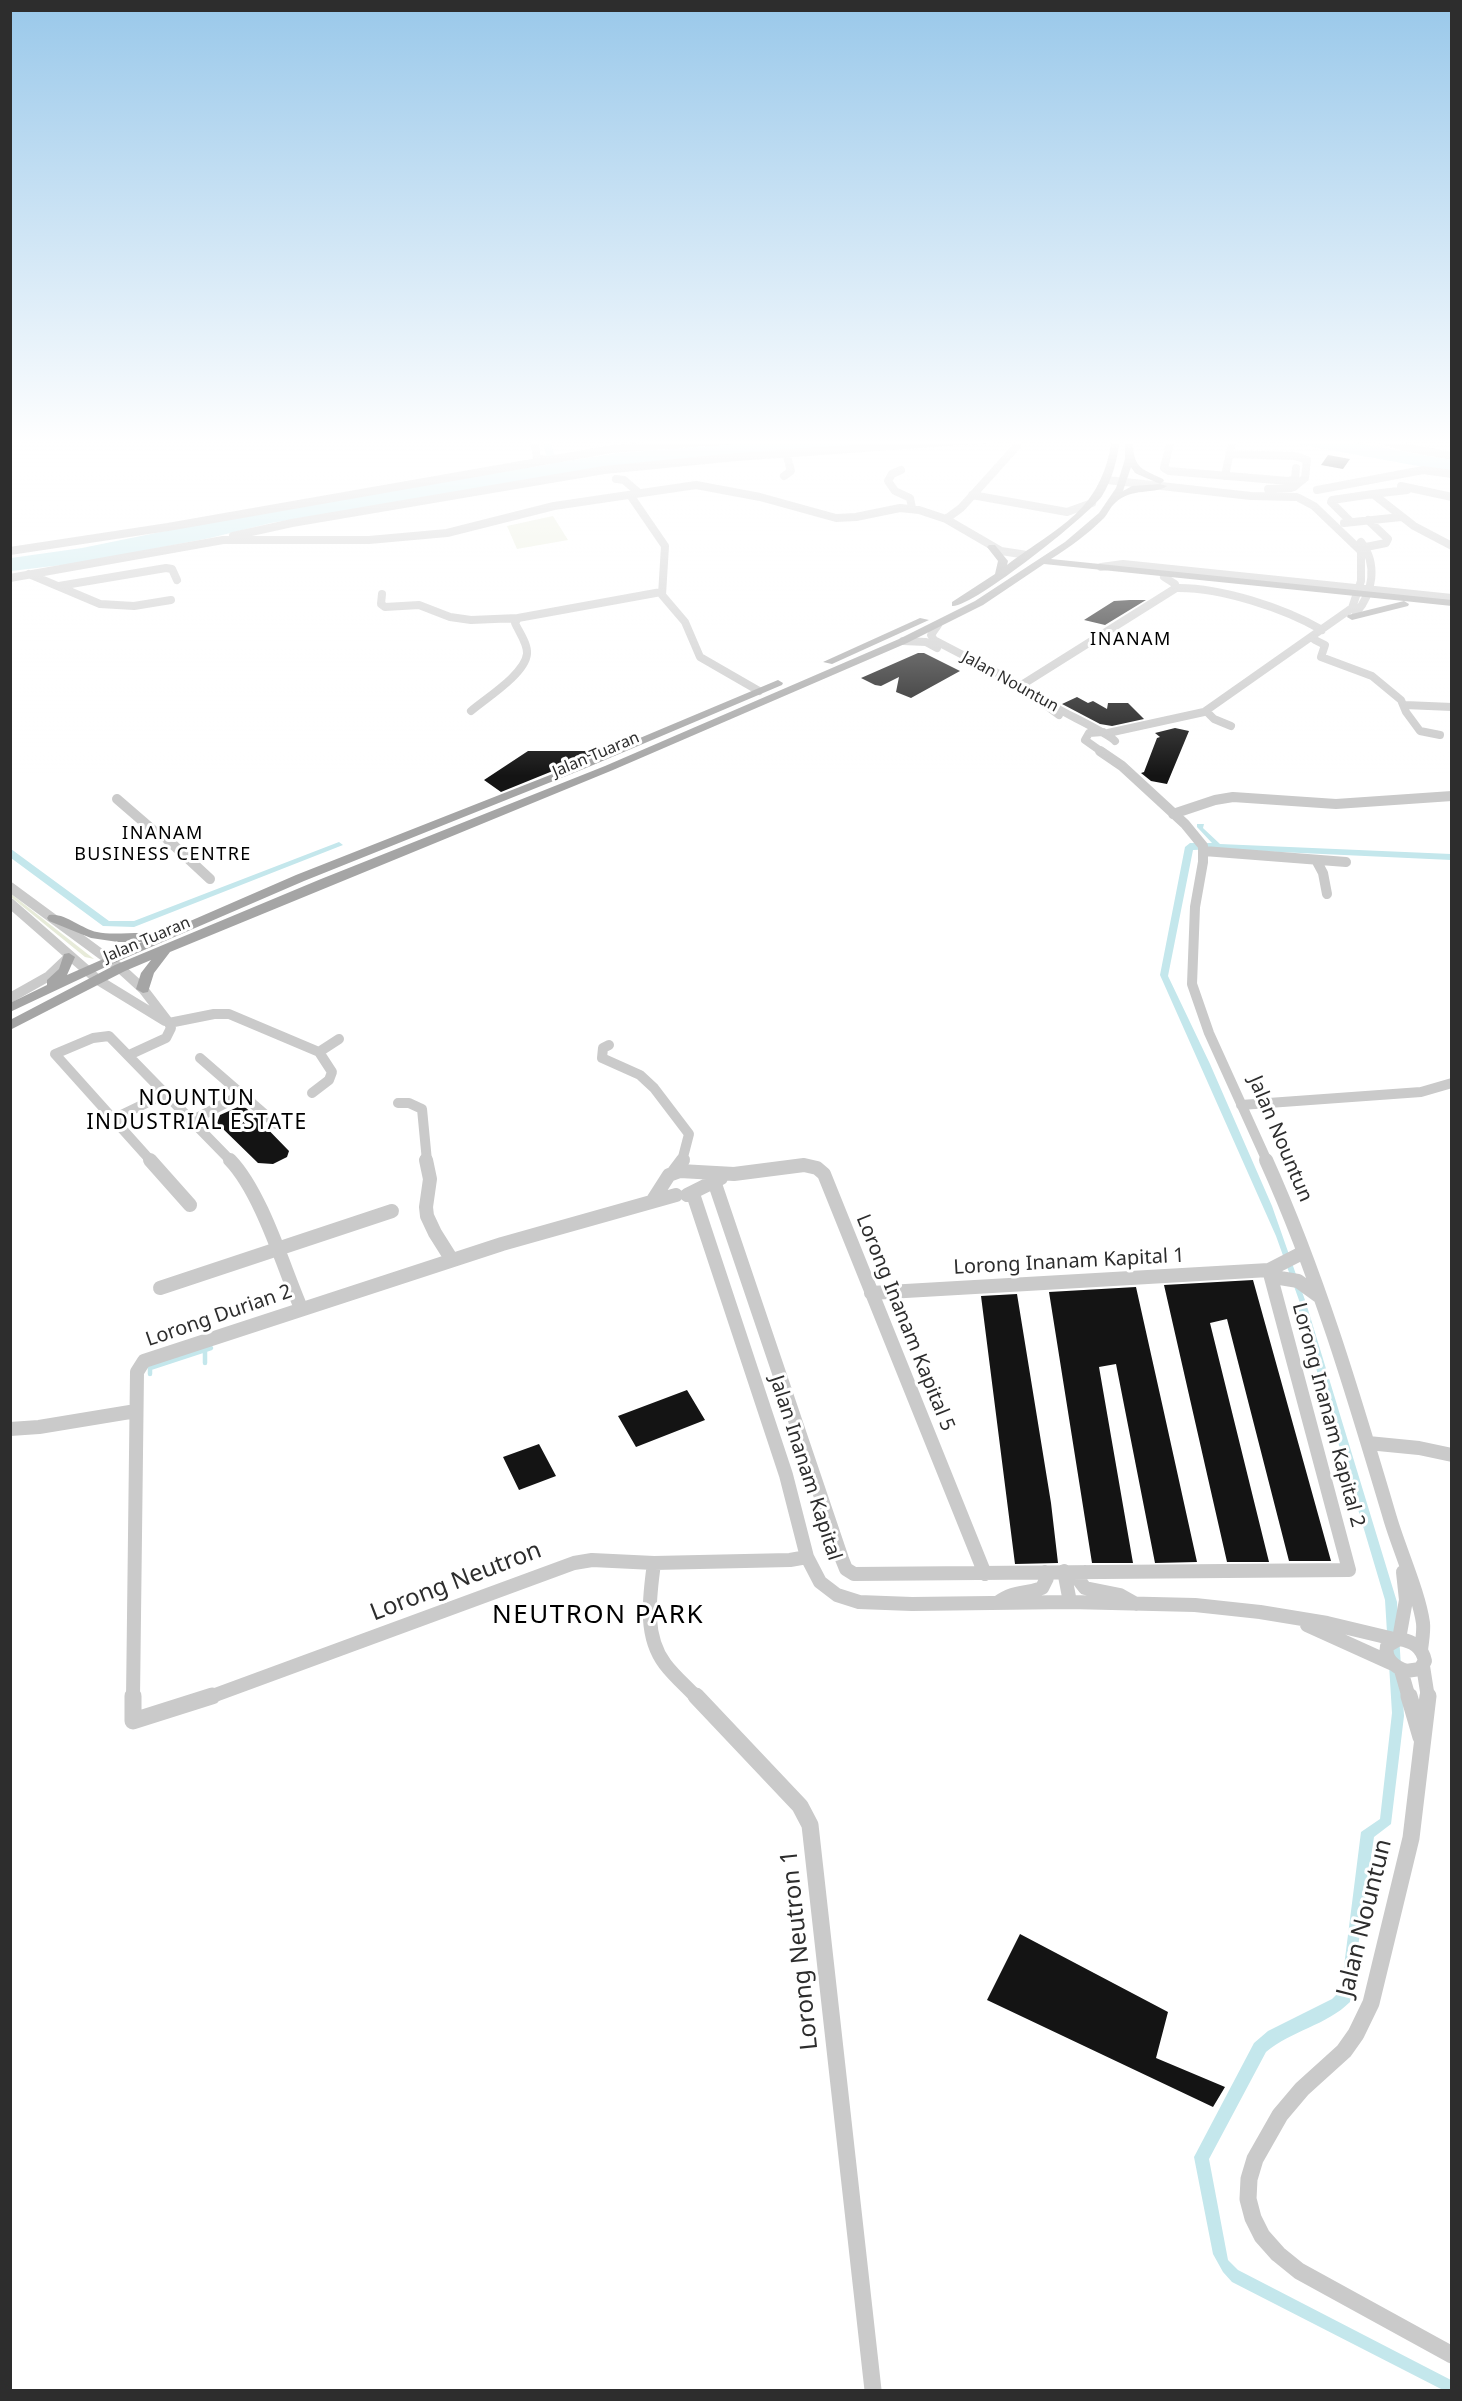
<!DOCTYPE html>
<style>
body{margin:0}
#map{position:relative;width:1462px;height:2401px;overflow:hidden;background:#fff;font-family:"Noto Sans",sans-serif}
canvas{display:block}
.frame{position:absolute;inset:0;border:12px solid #2d2d2d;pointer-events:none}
</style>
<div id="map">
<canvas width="1462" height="2401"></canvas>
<div class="frame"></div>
</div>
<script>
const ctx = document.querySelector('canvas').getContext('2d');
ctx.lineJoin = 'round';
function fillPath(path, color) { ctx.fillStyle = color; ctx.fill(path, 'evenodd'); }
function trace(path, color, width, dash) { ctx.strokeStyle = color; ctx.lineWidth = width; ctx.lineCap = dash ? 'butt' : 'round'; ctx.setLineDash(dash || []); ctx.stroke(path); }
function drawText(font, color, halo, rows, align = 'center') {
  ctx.font = font + ' "Noto Sans",sans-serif'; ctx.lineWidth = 6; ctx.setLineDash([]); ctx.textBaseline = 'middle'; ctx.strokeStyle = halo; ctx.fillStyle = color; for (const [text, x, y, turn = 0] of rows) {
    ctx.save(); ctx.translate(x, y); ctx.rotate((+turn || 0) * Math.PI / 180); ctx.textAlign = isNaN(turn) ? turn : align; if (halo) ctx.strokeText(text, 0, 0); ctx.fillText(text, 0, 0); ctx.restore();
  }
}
fillPath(new Path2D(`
 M553 516 568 540 517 549 507 526Z
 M10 893 94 959 85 957 11 897Z`), '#e7ebd9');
fillPath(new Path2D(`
 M542 439H550L555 457 561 462 618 453 797 439H961L602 468 271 523 210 538 79 563 11 571V558L82 548 288 506 551 464 547 458Z
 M1269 439H1333L1451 460V472Z
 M1197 824H1204L1203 828 1220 844 1451 854V860L1215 849 1193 850 1168 976 1210 1064 1272 1206 1306 1303 1397 1602 1404 1716 1391 1824 1374 1837 1350 2002C1327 2025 1291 2031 1266 2052L1209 2159 1228 2260 1238 2270 1451 2380V2390H1443L1232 2282 1223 2272 1213 2254 1194 2157 1254 2043 1268 2031 1332 1999 1341 1990 1361 1832 1380 1819 1392 1713 1385 1600 1297 1304 1300 1303 1276 1236 1160 975 1185 847 1190 843H1212L1197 827Z
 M339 842 343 845 134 927 103 926 11 858V849L109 921H134Z`), '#c4e7ec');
trace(new Path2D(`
 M205 1350V1363
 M150 1374V1368L211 1348`), '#c4e7ec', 4.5);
fillPath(new Path2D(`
 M1328 455 1350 459 1343 469 1321 465Z
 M1130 600H1146L1105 625 1084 620 1114 601Z
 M918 653H924L960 671 911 698 896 692 899 677 881 686 875 685 861 678Z
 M1077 697 1088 703 1093 701 1107 709 1108 703H1128L1144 719 1112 726 1100 724 1062 704Z
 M1175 728 1189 731 1167 784 1151 781 1141 773 1144 772 1157 738 1160 737 1155 733Z
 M528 751H602L501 792 484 780Z
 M238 1107 246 1108 254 1115 289 1151 287 1157 273 1164 258 1163 217 1123 220 1115Z
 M1253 1280 1331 1561H1289L1227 1319 1210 1323 1269 1562H1227L1164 1285Z
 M1136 1287 1163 1408 1197 1562 1155 1563 1116 1364 1099 1367 1133 1563H1092L1049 1292Z
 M1017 1294 1051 1503 1058 1563 1015 1564 981 1296Z
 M687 1390 705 1420 636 1447 618 1416Z
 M539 1444 556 1476 519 1490 503 1457Z
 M1020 1934 1168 2012 1156 2058 1225 2087 1213 2107 987 2000Z`), '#141414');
trace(new Path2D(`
 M534 439 537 458 546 460
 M1171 439 1164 468 1169 471 1288 481 1295 479 1296 468
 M1224 439 1232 443 1225 476
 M1378 439 1403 447 1452 456
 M1229 454 1295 456 1307 460 1305 478 1294 487
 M901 470 892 474 888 481 895 491 910 498 912 508
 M784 476 791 471 786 453
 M616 479 624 480 639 493
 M1107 480 1251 496 1296 497
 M1401 486 1452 497
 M1268 489 1291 488
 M1317 490 1423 470 1452 474
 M1407 490 1373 494 1414 526 1452 546
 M630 495 665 546 662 595 685 622 700 657 759 691
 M972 495 1067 512 1092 503
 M946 519 961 508 1017 446
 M1351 522 1331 502 1332 500 1373 494
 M1344 523 1401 517
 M233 536 292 523 604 470 736 457 992 439
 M1366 547 1386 543 1388 539 1368 520
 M10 551 168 527 612 449 750 439
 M1101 567 1123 564 1452 598
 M29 574 100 604 134 606 171 600
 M1164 577 1175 584 1176 588
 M10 578 223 540H369L447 533 554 506 696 485 760 497 836 518 856 517 900 508 919 510 946 519 1001 551 1027 555
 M59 586 166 568 172 569 177 580
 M382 594 381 604 385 607 419 605 450 617 471 620 518 618
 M1356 613C1373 593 1378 564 1361 542
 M938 625 931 635 934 640 1028 689
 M1315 640 1325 645 1321 657 1372 676 1401 700 1406 712 1420 731 1440 735
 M903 641 926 642 937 648
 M1405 705 1452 707
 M1055 707C1066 714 1110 734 1115 741
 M471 711C486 698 525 674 527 654 528 644 519 632 515 623L518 618 661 592
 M1208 713 1214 719 1231 726
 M1059 715 1020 686 1176 588C1220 587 1284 608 1322 630
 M1108 733 1204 712 1352 608 1361 581V551L1314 506 1299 498
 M1102 752 1085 740 1089 733 1103 732`), '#cacaca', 8);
trace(new Path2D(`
 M1100 751 1122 766 1185 824 1203 846V862L1195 907 1192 984 1209 1033 1267 1161
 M117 799 161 837
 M1173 814 1215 800 1233 797 1336 804 1452 796
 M167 839 210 879
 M1204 851 1346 862
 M1316 860 1323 873 1327 894
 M10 887 120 968 143 989 169 1023 171 1028 166 1038 129 1055
 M10 903 98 980 165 1021
 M10 998 49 976 68 958
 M169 1023 214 1014H229L319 1052 339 1039
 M609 1045 603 1048 602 1058 640 1075 654 1088 689 1134 682 1161
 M200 1058 276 1124
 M312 1093 329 1080 332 1072 319 1052
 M398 1103H409L422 1109 427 1161
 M1241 1105 1421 1092 1452 1083
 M113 1119 165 1094
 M191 1121 243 1094
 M151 1161 55 1054 93 1038 109 1036 231 1161`), '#cacaca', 10);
trace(new Path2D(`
 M150 1160 190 1205
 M230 1160C261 1192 283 1266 301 1308
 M426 1160 430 1179 426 1207 427 1216 435 1233 452 1260
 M1266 1160C1318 1275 1354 1397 1390 1518 1399 1549 1419 1593 1423 1623 1424 1631 1422 1641 1421 1650
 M674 1172 683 1160
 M714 1181 842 1559 846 1569 854 1574 1349 1570 1269 1270
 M693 1194 786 1475 807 1557 820 1582 837 1595 859 1602 912 1604 1070 1602 1195 1605 1260 1612 1327 1623 1394 1639
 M687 1195 721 1178
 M653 1200 669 1175 680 1171 734 1174 804 1165 817 1168 824 1174 985 1574
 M1269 1270 1280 1278 1298 1281 1320 1297
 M1269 1270 1304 1252
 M160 1288 392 1211
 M871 1293 1269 1270
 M10 1429 39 1427 136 1411
 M1368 1443 1419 1448 1452 1455
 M654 1563C650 1595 643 1635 665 1664 674 1676 687 1687 697 1698
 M1064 1571 1070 1602
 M1085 1572 1078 1579 1085 1588 1120 1595 1136 1604
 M997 1603C1016 1590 1022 1595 1042 1588L1047 1578 1045 1572
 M1307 1625 1391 1663
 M1399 1639C1413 1641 1422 1647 1425 1661L1420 1669 1406 1671C1395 1667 1384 1659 1387 1646Z
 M1399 1639 1406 1600 1403 1572
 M1423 1666 1428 1698
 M1401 1670 1409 1698
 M133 1698 137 1372 144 1361 502 1244 676 1195
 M207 1698 574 1563 592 1560 654 1563 790 1560 807 1557`), '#cacaca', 14);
trace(new Path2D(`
 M133 1696V1721L212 1696
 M696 1696 800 1806 810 1825 873 2390
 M1409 1696 1421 1737
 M1428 1696 1411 1838 1371 2003 1356 2034 1344 2051 1302 2089 1280 2115 1255 2159 1249 2179 1248 2199 1253 2218 1262 2236 1278 2254 1299 2271 1452 2355`), '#cacaca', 17);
fillPath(new Path2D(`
 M1112 439H1120C1117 460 1113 478 1102 496 1089 515 971 609 952 606V602L995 574 998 561 987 547 989 545H995L1008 561 1007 565C1060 525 1101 512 1112 439Z
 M1125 439H1133C1133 467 1139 468 1163 479L1164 481 1160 484 1167 486C1154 495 1132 487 1115 503 1110 507 1108 514 1104 518 1088 534 1070 547 1051 559L1452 600V606L1404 601 1409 604 1408 606 1352 620 1347 617 1348 615 1404 601 1044 564 983 605 907 643 613 770 170 952 154 973 148 992 143 993 136 989 141 973 151 960 125 971 10 1030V1020L115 965 321 879 605 766 899 639 975 601 1065 542 1099 513 1116 488 1125 459ZM1131 467 1135 473 1160 484 1132 486 1123 491Z
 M920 618 929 620 832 664 823 662Z
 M778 680 783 683 782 685 586 768 304 881 114 963 10 1012V1003L47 985V980L59 969 64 954 69 953 75 957 67 975 142 942H118L91 938 49 921 47 918 49 915C64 912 82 929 97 932 114 936 147 930 158 935L296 875 578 764Z`), '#a5a5a5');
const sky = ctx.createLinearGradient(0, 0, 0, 776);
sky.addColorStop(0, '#99c8ea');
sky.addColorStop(0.57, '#fff');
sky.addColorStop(1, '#ffffff00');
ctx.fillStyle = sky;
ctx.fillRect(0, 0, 1462, 776);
drawText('16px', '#2d2d2d', '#fff', [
 ["Jalan Nountun",1010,682,29],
 ["Jalan Tuaran",596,755,-23],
 ["Jalan Tuaran",147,940,-23]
]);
ctx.letterSpacing = '1.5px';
drawText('18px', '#000', '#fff', [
 ["INANAM",1131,640]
]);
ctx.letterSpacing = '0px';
ctx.letterSpacing = '1.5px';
drawText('18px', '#000', '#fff', [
 ["INANAM",163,834],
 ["BUSINESS CENTRE",163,855]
]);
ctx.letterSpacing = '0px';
drawText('20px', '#2d2d2d', '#fff', [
 ["Jalan Nountun",1280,1139,67],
 ["Lorong Inanam Kapital 1",1069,1262,-3],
 ["Lorong Durian 2",219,1316,-19],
 ["Lorong Inanam Kapital 5",905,1323,68],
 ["Lorong Inanam Kapital 2",1328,1415,75],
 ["Jalan Inanam Kapital",805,1468,72]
]);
ctx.letterSpacing = '1.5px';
drawText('21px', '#000', '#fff', [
 ["NOUNTUN",197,1099],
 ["INDUSTRIAL ESTATE",197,1123]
]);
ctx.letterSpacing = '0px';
drawText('24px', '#2d2d2d', '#fff', [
 ["Lorong Neutron",456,1582,-21],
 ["Jalan Nountun",1365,1918,-76],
 ["Lorong Neutron 1",800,1950,-96]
]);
ctx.letterSpacing = '1.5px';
drawText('26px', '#000', '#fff', [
 ["NEUTRON PARK",598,1616]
]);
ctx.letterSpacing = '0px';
</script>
